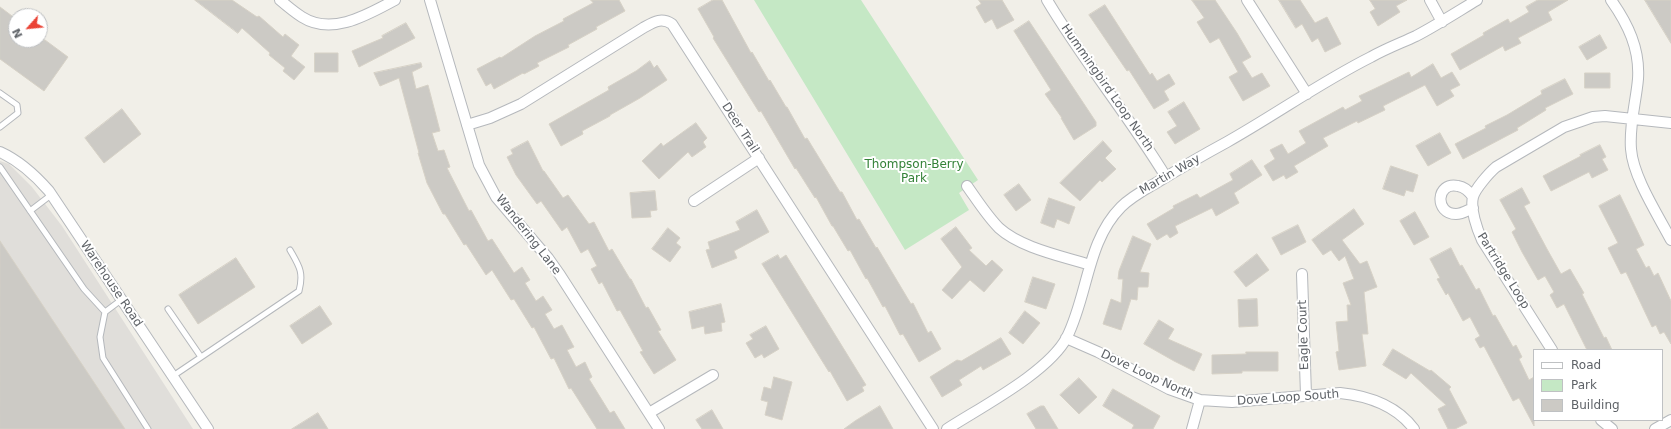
<!DOCTYPE html>
<style>
body{margin:0}
#map{position:relative;width:1671px;height:429px;overflow:hidden;background:#f1efe8;font-family:"DejaVu Sans",sans-serif}
canvas{display:block}
.legend{position:absolute;left:1533px;top:349px;width:130px;height:72px;box-sizing:border-box;background:#fff;border:1px solid #bfc1c3;margin:0;padding:5px 7px;list-style:none;font-size:12px;color:#5f6368}
.legend li{display:flex;align-items:center;gap:8px;height:20px}
.legend b{width:20px;border:1px solid #bfc1c3}
.north{position:absolute;left:8px;top:8px;width:40px;height:40px;box-sizing:border-box;background:#fff;border:1px solid #bfc1c3;border-radius:50%;rotate:243deg;font-size:11px;font-weight:700;line-height:16px;text-align:center;color:#5f6368}
.north::after{content:'';display:block;margin:auto;width:14px;height:18px;background:#ea4335;clip-path:polygon(50% 0,100% 100%,50% 72%,0 100%)}
</style>
<div id="map">
<canvas width="1671" height="429"></canvas>
<ul class="legend">
<li><b style="height:5px;background:#fff"></b>Road</li>
<li><b style="height:11px;background:#c5e8c5"></b>Park</li>
<li><b style="height:11px;background:#cccac5"></b>Building</li>
</ul>
<div class="north">N</div>
</div>
<script>
const ctx = document.querySelector('canvas').getContext('2d');
ctx.lineJoin = 'round';
function fillPath(path, color) { ctx.fillStyle = color; ctx.fill(path, 'evenodd'); }
function trace(path, color, width, dash) { ctx.strokeStyle = color; ctx.lineWidth = width; ctx.lineCap = dash ? 'butt' : 'round'; ctx.setLineDash(dash || []); ctx.stroke(path); }
function drawText(font, color, halo, rows, align = 'center') {
  ctx.font = font + ' "DejaVu Sans",sans-serif'; ctx.lineWidth = 4; ctx.setLineDash([]); ctx.textBaseline = 'middle'; ctx.strokeStyle = halo; ctx.fillStyle = color; for (const [text, x, y, turn = 0] of rows) {
    ctx.save(); ctx.translate(x, y); ctx.rotate((+turn || 0) * Math.PI / 180); ctx.textAlign = isNaN(turn) ? turn : align; if (halo) ctx.strokeText(text, 0, 0); ctx.fillText(text, 0, 0); ctx.restore();
  }
}
fillPath(new Path2D(`
 M0 161 9 164 32 187 62 226 193 429H0Z`), '#e0deda');
fillPath(new Path2D(`
 M754 0H861L978 180 959 193 969 210 905 250Z`), '#c5e8c5');
const building = new Path2D(`
 M195 0H232L257 17 259 16 283 37 285 34 299 45 291 56 305 67 294 80 283 71 285 68 269 55 270 53 242 28 238 33Z
 M591 0H619L625 11 596 27 597 29 568 45 569 47 537 63 539 66 524 74 523 73 494 89 491 83 486 86 477 69 500 57 501 58 535 36 564 21 563 19 593 3Z
 M713 0H722L751 53 752 52 769 81 770 80 786 107H787L805 139 807 138 840 192H842L857 220 859 219 876 248 877 247 911 304 913 303 928 333 931 331 941 349 919 362 903 334 900 335 885 306 883 307 867 278 866 279 850 250 848 251 833 226H832L816 197 815 198 796 168 795 169 761 111 759 112 713 38 714 37 698 9Z
 M979 0H1002L1014 20 997 29 992 19 985 23 976 7 981 4Z
 M1192 0H1215L1237 33 1251 57 1242 62 1252 78 1262 73 1270 86 1243 101 1229 77 1238 72 1219 38 1210 43 1197 22 1204 18Z
 M1279 0H1300L1315 23 1327 17 1341 44 1325 52 1318 38 1312 42 1302 24 1296 28Z
 M1370 0H1407L1396 6 1400 12 1378 26 1370 12 1375 9Z
 M1538 0H1568L1548 12 1552 20 1518 38 1521 43 1505 51 1503 46 1460 70 1451 54 1484 35 1483 33 1508 19 1510 23 1529 12 1526 7Z
 M1645 0H1671V43Z
 M1105 5 1150 75 1152 73 1157 81 1169 74 1175 84 1164 91 1169 100 1154 109 1129 70 1127 71 1089 15Z
 M0 7 16 19V40H45L68 57 44 91 0 59Z
 M1029 21 1096 122V126L1074 140 1061 118H1062L1045 94 1051 90 1014 31Z
 M406 23 415 38 359 67 352 51 383 38 382 36Z
 M1600 35 1607 48 1587 60 1579 47Z
 M315 53H338V72H315Z
 M650 61 654 68 657 65 667 80 640 98 610 115V116L582 131 583 134 561 146 549 124 609 90 608 87 636 71Z
 M421 63 422 67 412 72 416 89 428 85 440 131 432 133 438 151 444 150 450 167 447 168 469 211 471 210 488 241 492 239 514 273 522 267 530 280 525 283 536 301 543 296 552 310 545 314 554 329 562 325 574 347 567 350 576 367 585 362 592 377 589 379 610 413 614 411 625 429H597L571 388 569 389 554 358 551 359 534 327 532 328 514 299 511 300 492 270 486 275 466 244 464 245 445 214H443L427 183 418 153H419L399 78 380 86 374 73Z
 M1433 64 1441 78 1452 72 1460 85 1450 90 1454 96 1437 106 1425 85 1383 106 1385 110 1358 123 1357 121 1323 138 1328 146 1294 166 1298 172 1286 179 1284 175 1273 181 1264 166 1275 159 1270 150 1282 144 1288 154 1306 143 1299 131 1343 107 1345 110 1362 101 1359 96 1374 89 1409 72 1411 77Z
 M1585 73H1610V88H1585Z
 M1565 79 1573 94 1545 108 1546 110 1517 128 1518 130 1463 159 1455 144 1486 128 1485 126 1507 115 1542 94 1541 91Z
 M1184 102 1200 129 1175 144 1167 132 1177 126 1168 112Z
 M122 109 141 134 104 163 85 138Z
 M696 123 707 138 703 142 706 147 692 157 688 152 659 179 642 161 661 143 663 146Z
 M1440 133 1451 153 1428 166 1416 146Z
 M528 141 543 171H544L563 198 568 195 589 224 594 222 609 251 612 249 630 279H631L646 308 648 307 661 330 658 331 676 360 654 374 640 352 643 351 620 310 617 311 602 282 599 284 591 269 597 266 588 249 581 253 567 227 562 231 541 201 537 204 516 175 507 157 513 154 511 150Z
 M1103 141 1112 151 1105 158 1116 169 1102 182 1100 180 1080 201 1060 183Z
 M1600 145 1606 157 1602 159 1608 170 1592 178 1589 172 1551 191 1543 176 1581 156 1580 155Z
 M1252 160 1262 175 1234 193 1239 203 1216 216 1212 208 1175 226 1178 233 1170 238 1167 234 1157 240 1147 224 1174 208 1173 206 1197 194 1200 198 1233 180 1230 174Z
 M1391 166 1418 175 1413 192 1406 190 1404 196 1383 189Z
 M1019 184 1031 200 1016 211 1004 195Z
 M1522 188 1530 203 1524 206 1547 249 1561 274 1570 269 1584 293 1582 294 1604 338 1606 337 1612 350H1587L1564 304 1557 308 1550 295 1554 292 1545 276 1538 280 1522 252 1512 232 1516 229 1500 200Z
 M655 191 657 210 650 211 651 217 632 218 630 193Z
 M1620 195 1644 245 1636 249 1646 268 1649 266 1654 276 1658 273 1671 301V344L1664 332 1660 334 1656 325 1652 327 1626 272 1621 274 1608 248 1618 243 1599 206Z
 M1049 198 1075 207 1069 224 1057 219 1054 228 1041 223Z
 M1354 209 1364 224 1342 240 1360 264 1367 261 1377 287 1364 292 1368 334H1362L1366 366 1339 370 1336 352 1339 351 1336 322 1348 321 1347 305H1351L1343 283 1354 279 1345 256 1339 261 1331 250 1323 255 1312 240Z
 M757 210 769 232 734 251 737 258 712 268 706 250 710 249 708 242 740 230 736 222Z
 M1415 212 1429 237 1414 245 1400 221Z
 M1298 225 1306 242 1281 255 1272 238Z
 M956 227 972 248 969 250 986 266 992 260 1003 270 984 292 970 280 952 299 942 290 962 267 941 239Z
 M668 228 680 238 676 243 681 247 670 262 652 249Z
 M1133 236 1151 244 1140 272 1149 273 1148 287H1138L1137 300 1131 299 1121 330 1103 324 1111 299 1121 303 1123 279H1118L1119 271Z
 M0 241 125 429H0Z
 M1451 248 1460 266 1462 265 1476 290 1479 288 1493 316 1495 315 1513 347 1516 345 1522 357 1519 359 1529 380 1534 377V426L1519 398 1513 401 1484 346 1480 348 1475 339 1480 336 1470 317 1463 321 1448 293 1446 295 1437 279 1440 278 1430 259Z
 M1257 254 1269 270 1246 287 1234 272Z
 M778 255 780 259 786 255 866 385 862 387 864 391 847 401 830 371 829 372 762 264Z
 M236 258 255 287 198 324 179 295Z
 M1033 277 1055 284 1046 309 1025 302Z
 M1257 299 1258 326 1239 327 1238 300Z
 M721 304 725 322 721 323 722 331 705 334 704 326 692 329 689 312Z
 M320 306 332 324 302 344 290 326Z
 M1025 311 1040 323 1023 344 1009 333Z
 M1159 320 1174 329 1168 339 1202 354 1194 371 1174 361 1144 344Z
 M766 326 779 349 764 358 762 354 755 358 746 343 753 339 750 335Z
 M1001 338 1011 354 983 370 981 366 959 380 962 385 942 397 930 377 957 360 961 361Z
 M1393 349 1430 371 1431 370 1451 387 1449 389 1467 423 1455 429H1448L1438 409 1446 405 1411 373 1406 379 1383 365Z
 M1246 352H1278V371H1242V373L1212 374V355L1246 354Z
 M774 377 792 382 782 420 765 415 768 402 761 400 764 387 771 389Z
 M1079 378 1097 397 1079 414 1060 395Z
 M1113 389 1160 416 1153 429H1132L1134 425 1103 406Z
 M880 406 893 429H844L855 421Z
 M1041 406H1044L1058 429H1036L1027 414Z
 M712 410 723 429H702L696 420Z
 M318 413 328 429H292Z`);
fillPath(building, '#cccac5');
trace(building, '#d6d1c6', 1);
const lane = new Path2D(`
 M0 93 17 105 18 113 0 127
 M0 167 84 289 105 312
 M30 211 51 195
 M121 300 105 312 100 337 103 358 148 429
 M168 309 201 357
 M173 376 299 291C304 272 299 266 290 250`);
const street = new Path2D(`
 M280 0C287 6 294 12 302 17 332 36 367 15 395 0
 M430 0 479 165 496 197 548 258 560 275 659 429
 M1047 0C1083 61 1129 116 1166 177
 M1247 0 1307 94
 M1430 0 1442 22
 M1611 0C1628 24 1640 49 1638 79 1636 102 1629 125 1631 149 1633 177 1658 215 1671 240
 M467 125 490 118 521 104 643 28C654 22 661 17 672 24L933 429
 M0 152C20 161 35 175 49 191L208 429
 M967 186C977 200 987 216 999 228 1021 248 1062 256 1090 265
 M1473 197C1469 191 1465 187 1458 186 1436 181 1434 214 1456 214 1462 214 1468 210 1473 208
 M694 201 759 158
 M1302 274 1306 395
 M1066 338 1098 352 1169 389 1200 400 1232 402 1340 393C1369 396 1396 405 1414 429
 M1552 350 1482 240C1477 229 1470 209 1473 197 1475 189 1489 173 1496 167L1564 127 1593 117 1605 116 1671 123
 M649 413 713 375
 M1601 420 1612 429
 M947 429C981 407 1049 372 1067 337 1088 295 1087 241 1121 207 1131 197 1144 190 1156 183 1179 169 1203 155 1227 142 1275 115 1321 82 1371 57 1385 49 1401 43 1416 36 1437 25 1457 12 1477 0
 M1192 429 1200 400
 M1655 429 1671 420`);
trace(lane, '#b5b8bc', 7);
trace(street, '#b5b8bc', 12);
trace(lane, '#fff', 5);
trace(street, '#fff', 10);
drawText('12px', '#5f6368', '#fff', [
 ["Hummingbird Loop North",1107,88,55],
 ["Deer Trail",740,128,57],
 ["Martin Way",1170,175,-30],
 ["Wandering Lane",528,235,52],
 ["Partridge Loop",1503,271,58],
 ["Warehouse Road",111,284,56],
 ["Eagle Court",1304,335,-92],
 ["Dove Loop North",1147,375,25],
 ["Dove Loop South",1288,398,-4]
]);
drawText('12px', '#348238', '#fff', [
 ["Thompson-Berry",914,165],
 ["Park",914,179]
]);
</script>
